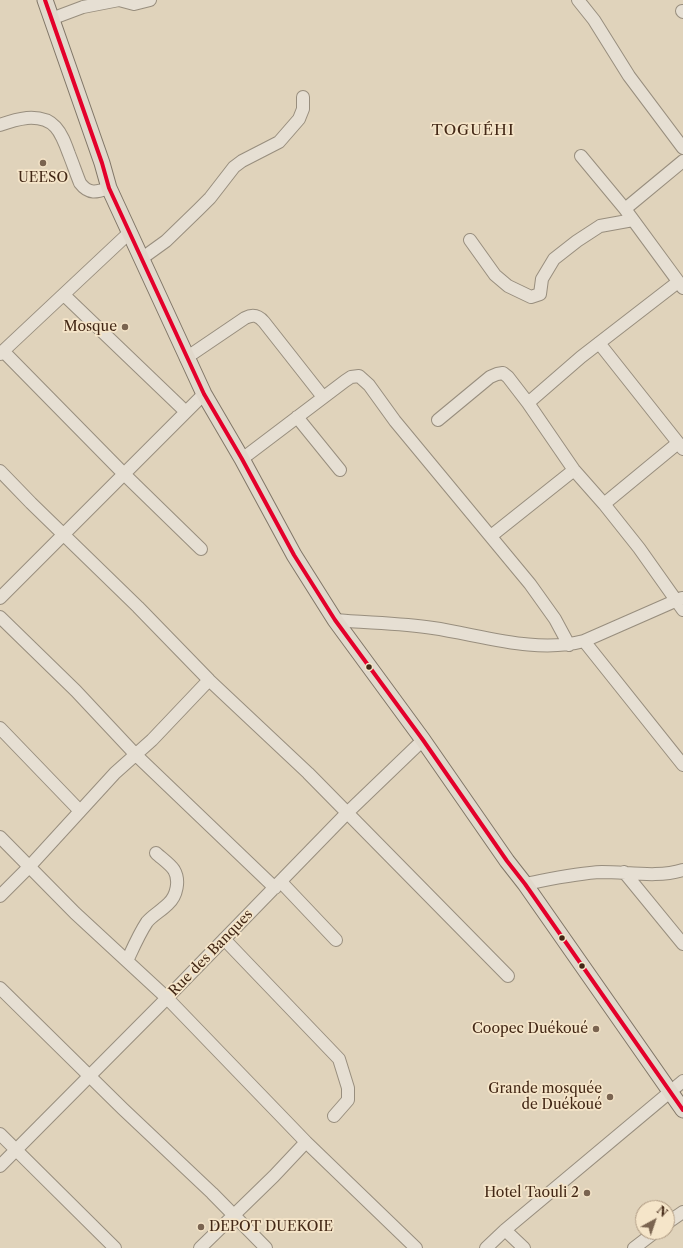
<!DOCTYPE html>
<meta charset="utf-8">
<style>
body{margin:0}
#map{position:relative;width:683px;height:1248px;overflow:hidden;background:#e0d3bb;font-family:"Libre Caslon Text",serif}
canvas{display:block}
.north{position:absolute;left:635px;top:1200px;width:40px;height:40px;box-sizing:border-box;background:#f5e5c9;border:1px solid #ae9981;border-radius:50%;rotate:40deg;font-size:11px;font-weight:700;line-height:16px;text-align:center;color:#432816}
.north::after{content:'';display:block;margin:auto;width:14px;height:18px;background:#7a6450;clip-path:polygon(50% 0,100% 100%,50% 72%,0 100%)}
</style>
<div id="map">
<canvas width="683" height="1248"></canvas>
<div class="north">N</div>
</div>
<script>
const ctx = document.querySelector('canvas').getContext('2d');
ctx.lineJoin = 'round';
function trace(path, color, width, dash) { ctx.strokeStyle = color; ctx.lineWidth = width; ctx.lineCap = dash ? 'butt' : 'round'; ctx.setLineDash(dash || []); ctx.stroke(path); }
function drawText(font, color, halo, rows, align = 'center') {
  ctx.font = font + ' "Libre Caslon Text",serif'; ctx.lineWidth = 3.5; ctx.setLineDash([]); ctx.textBaseline = 'middle'; ctx.strokeStyle = halo; ctx.fillStyle = color; for (const [text, x, y, turn = 0] of rows) {
    ctx.save(); ctx.translate(x, y); ctx.rotate((+turn || 0) * Math.PI / 180); ctx.textAlign = isNaN(turn) ? turn : align; if (halo) ctx.strokeText(text, 0, 0); ctx.fillText(text, 0, 0); ctx.restore();
  }
}
const minor = new Path2D(`
 M578 0 594 20 629 76 683 148
 M682 11 683 12
 M51 19 83 7 119 0 134 4 150 0
 M0 125C8 122 18 119 27 118 55 116 61 132 69 154 73 164 76 173 80 183 89 195 97 192 109 188
 M581 156 625 209 683 288
 M625 209 683 161
 M470 240 495 275 508 286 531 297 540 294 542 279 554 259 577 241 600 226 633 220
 M141 259 166 241 199 209 210 198 234 167 242 161 279 142 299 119 303 109V97
 M64 295 186 412
 M599 343 683 449
 M3 351 124 474 201 549
 M0 354 129 233
 M186 358 245 318C253 314 258 315 264 322L323 397
 M528 403 581 357 678 282
 M297 417 340 470
 M438 420 490 377 497 374 503 373 508 377 528 403 574 470 604 504 639 548 683 610
 M242 459 345 381 351 377 359 376 369 385 395 421 530 584 555 619 569 645
 M0 471 31 503 138 607 209 680 308 773 508 976
 M604 504 678 443
 M491 536 574 470
 M0 598 204 394
 M0 617 76 691 136 755 275 888
 M335 620C368 623 401 623 433 628 481 635 536 654 584 641L682 598
 M584 641 683 765
 M0 728 80 811
 M0 837 75 913 167 998 306 1142 416 1248
 M624 872 683 944
 M281 882 336 940
 M525 884C551 879 576 873 602 872 628 872 658 878 683 870
 M0 896 29 867 115 773 152 740 209 680
 M224 939 339 1059 348 1088V1100L334 1116
 M127 961C133 948 139 934 147 922 153 915 161 911 168 904 177 896 180 880 174 870 170 864 161 858 156 853
 M0 988 123 1109 212 1193 266 1248
 M0 1134 115 1248
 M0 1166 167 998 347 813 423 740
 M667 1223 683 1212
 M505 1230 524 1248
 M200 1248 274 1176 306 1142
 M486 1248 505 1230 683 1081
 M634 1248 655 1232`);
const major = new Path2D(`
 M45 0 102 163 109 188 204 394 242 459 294 555 335 620 423 740 507 861 525 884 683 1110`);
trace(minor, '#988e7e', 14);
trace(major, '#817768', 17);
trace(minor, '#e6dfd3', 12);
trace(major, '#e1d9cc', 15);
trace(new Path2D(`
 M45 0 102 163 109 188 204 394 242 459 294 555 335 620 423 740 507 861 525 884 683 1110`), '#e4002b', 4);
for (const [x, y, r, color] of [
 [43,163,4,"#7a6450"],
 [125,327,4,"#7a6450"],
 [369,667,3.5,"#432816"],
 [562,938,3.5,"#432816"],
 [582,966,3.5,"#432816"],
 [596,1029,4,"#7a6450"],
 [610,1097,4,"#7a6450"],
 [587,1193,4,"#7a6450"],
 [201,1227,4,"#7a6450"]
]) { const dot = new Path2D(); dot.arc(x, y, r, 0, 2 * Math.PI); ctx.fillStyle = color; ctx.fill(dot); trace(dot, '#f5e5c9', 1.5); }
drawText('14px', '#432816', '#f5e5c9', [
 ["UEESO",43,178,"center"],
 ["Mosque",117,327],
 ["Coopec Duékoué",588,1029],
 ["Grande mosquée",602,1089],
 ["de Duékoué",602,1105],
 ["Hotel Taouli 2",579,1193],
 ["DEPOT DUEKOIE",209,1227,"left"]
], 'right');
drawText('14px', '#432816', '#f5e5c9', [
 ["Rue des Banques",211,953,-46]
]);
ctx.letterSpacing = '1px';
drawText('15px', '#432816', '#f5e5c9', [
 ["TOGUÉHI",473,131]
]);
ctx.letterSpacing = '0px';
</script>
